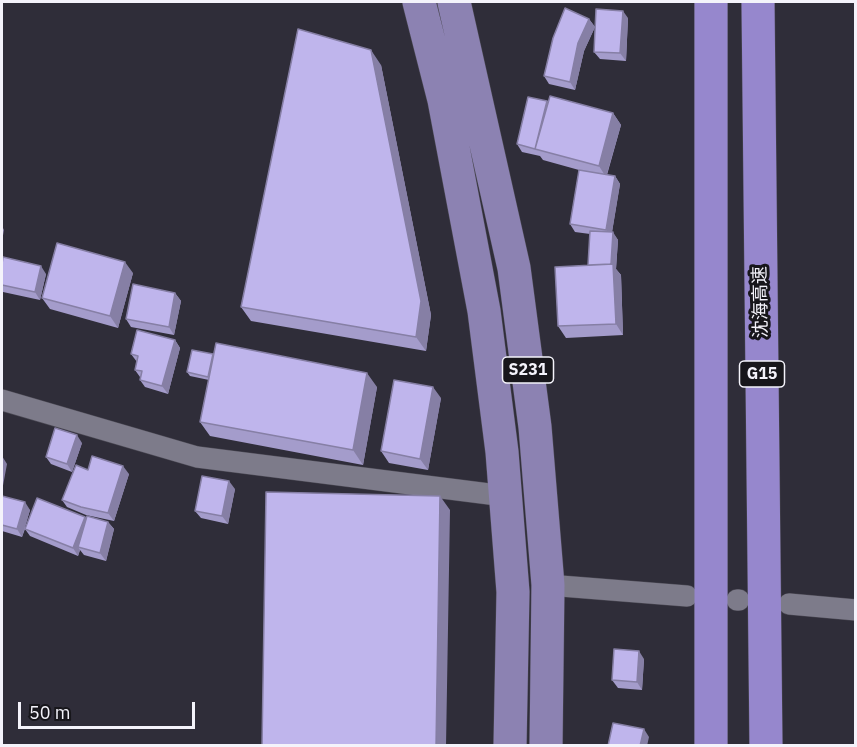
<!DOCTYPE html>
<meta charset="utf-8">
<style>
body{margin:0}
#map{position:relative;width:857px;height:747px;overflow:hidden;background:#2f2d39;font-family:"IBM Plex Sans",sans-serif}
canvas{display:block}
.frame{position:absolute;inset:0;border:3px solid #f4f3fb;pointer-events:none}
.scale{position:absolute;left:18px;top:702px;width:177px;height:27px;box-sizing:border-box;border:3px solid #f4f3fb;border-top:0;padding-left:8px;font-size:18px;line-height:21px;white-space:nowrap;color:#f4f3fb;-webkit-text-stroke:4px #17161b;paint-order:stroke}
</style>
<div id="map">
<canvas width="857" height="747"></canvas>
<div class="frame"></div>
<div class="scale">50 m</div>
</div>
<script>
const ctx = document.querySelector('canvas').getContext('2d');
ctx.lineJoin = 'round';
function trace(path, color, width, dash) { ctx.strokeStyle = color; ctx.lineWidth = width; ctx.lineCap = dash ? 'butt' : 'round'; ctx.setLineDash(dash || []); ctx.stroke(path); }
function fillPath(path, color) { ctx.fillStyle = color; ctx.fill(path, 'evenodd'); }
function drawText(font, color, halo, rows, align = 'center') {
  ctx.font = font + ' "IBM Plex Sans","Noto Sans SC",sans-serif'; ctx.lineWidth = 6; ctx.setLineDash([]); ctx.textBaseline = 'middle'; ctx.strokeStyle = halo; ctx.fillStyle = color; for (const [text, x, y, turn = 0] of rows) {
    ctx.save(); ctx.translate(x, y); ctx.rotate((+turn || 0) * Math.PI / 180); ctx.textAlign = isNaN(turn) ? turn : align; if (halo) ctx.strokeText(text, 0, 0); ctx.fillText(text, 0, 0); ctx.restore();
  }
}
const street = new Path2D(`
 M2 400 197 457 505 496
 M548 585 687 596
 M737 600H739
 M789 604 856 610`);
const primary = new Path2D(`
 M419 2 444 100 484 311 502 452 513 592 510 746
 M454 2 514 268 535 427 548 585 546 746`);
const highway = new Path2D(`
 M711 2V746
 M758 2 766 746`);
trace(street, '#4c4a55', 22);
trace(primary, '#4c4a55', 34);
trace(highway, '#4c4a55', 34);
trace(street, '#7d7b8a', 21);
trace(primary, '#8c82b2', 33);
trace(highway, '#9687cd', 33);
fillPath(new Path2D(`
 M628 18 626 61 600 59 594 52Z
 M589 19 595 27 584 51 575 90 549 84 544 76Z
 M381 65 431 315 426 351 251 321 241 307Z
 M547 101 548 103 613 113 621 125 607 175 615 176 620 184 612 232 618 240 616 269 621 275 623 335 566 338 558 326 588 265 590 234 575 232 570 224 579 170 543 160 540 156 522 152 517 144Z
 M2 264 46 274 40 300 3 292 2 290Z
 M133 273 118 328 50 309 42 298Z
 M175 293 181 301 174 335 131 327 126 319Z
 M175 340 180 348 168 394 145 387 140 380V377L135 370 137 362 131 354Z
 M213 354 214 355 377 387 363 465 210 436 200 422 209 380 190 376 187 372Z
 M441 398 428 470 389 463 381 451Z
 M82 443 72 472 51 464 46 457Z
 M88 470 129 474 114 521 86 515 67 507 62 500Z
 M235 489 228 524 201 518 195 511Z
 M2 496 30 510 25 527 85 517 86 518 108 522 114 529 106 561 84 555 80 550 78 556 30 536 25 529 22 537 2 531Z
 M644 659 642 690 618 688 612 680Z`), '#a49ccb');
fillPath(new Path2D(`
 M623 11 628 18 626 61 620 53Z
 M589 19 595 27 584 51 575 90 570 82 578 43Z
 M371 50 381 65 431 315 426 351 416 337Z
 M613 113 621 125 606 177 599 166Z
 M615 176 620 184 611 238 606 230Z
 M2 226 4 230 2 241Z
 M613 232 618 240 616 269 621 275 623 335 616 324 610 267Z
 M125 262 133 273 118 328 110 316Z
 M41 266 46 274 40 300 35 292Z
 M175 293 181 301 174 335 169 327Z
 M175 340 180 348 168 394 162 386Z
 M367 373 377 387 363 465 353 450Z
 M433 387 441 398 428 470 420 459Z
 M77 435 82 443 72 472 67 464Z
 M2 456 7 464 2 491Z
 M123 466 129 474 114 521 108 513Z
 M229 481 235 489 228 524 222 516Z
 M440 496 450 510 446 746H436Z
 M25 502 30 510 22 537 17 529Z
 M85 517 91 525 78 547 80 550 78 556 73 548Z
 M108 522 114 529 106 561 100 553Z
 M639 651 644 659 642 690 637 682Z
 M644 729 649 737 647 746H640Z`), '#867fa5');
const building = new Path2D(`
 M565 8 589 19 578 43 570 82 544 76 553 38Z
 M596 9 623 11 620 53 594 52Z
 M298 29 371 50 421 301 416 337 241 307Z
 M550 96 613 113 599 166 535 149Z
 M528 97 547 101 535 149 517 144Z
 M579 170 615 176 606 230 570 224Z
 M590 231 613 232 611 264 588 265Z
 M57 243 125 262 110 316 42 298Z
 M3 257 41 266 35 292 2 285V264Z
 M613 264 616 324 558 326 555 267Z
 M133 284 175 293 169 327 126 319Z
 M137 330 175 340 162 386 140 380 142 371 135 370 138 356 131 354Z
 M216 343 367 373 353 450 200 422Z
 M192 350 213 354 208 377 187 372Z
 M394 380 433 387 420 459 381 451Z
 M55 428 77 435 67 464 46 457Z
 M92 456 123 466 108 513 81 507 62 500 76 465 88 470Z
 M202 476 229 481 222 516 195 511Z
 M266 492 440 496 436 746H262Z
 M2 496 25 502 17 529 2 525Z
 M37 498 85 517 73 548 25 529Z
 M87 516 108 522 100 553 78 547Z
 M614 649 639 651 637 682 612 680Z
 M613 723 644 729 640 746H608Z`);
fillPath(building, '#bfb5ec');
trace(building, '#867fa5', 1.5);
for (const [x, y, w] of [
 [528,370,51],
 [762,374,45]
]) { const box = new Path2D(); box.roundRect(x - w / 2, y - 13, w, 26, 4.5); ctx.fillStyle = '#17161b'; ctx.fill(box); trace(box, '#f4f3fb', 1.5); }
drawText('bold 16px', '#f4f3fb', null, [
 ["S231",528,370],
 ["G15",762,374]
]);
drawText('18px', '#f4f3fb', '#17161b', [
 ["沈海高速",761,302,-91]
]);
</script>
